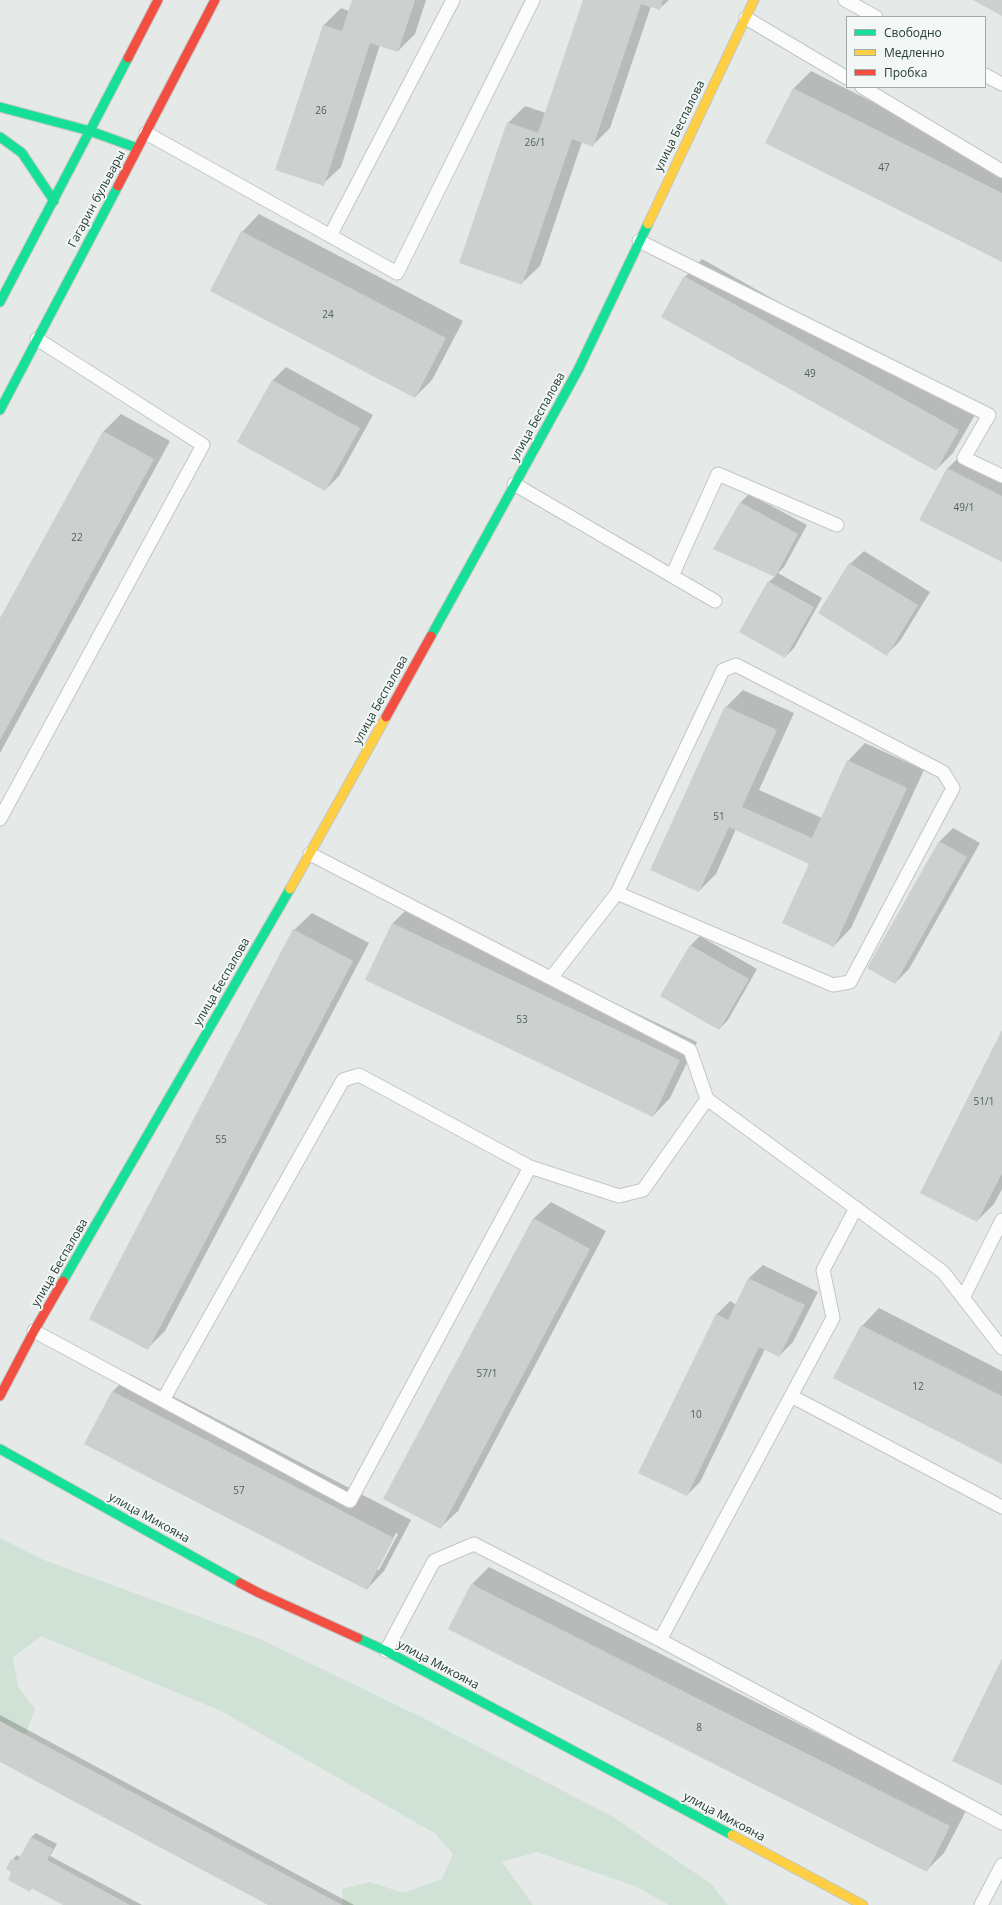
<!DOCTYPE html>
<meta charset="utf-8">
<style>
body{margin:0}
#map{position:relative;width:1002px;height:1905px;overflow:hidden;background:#e5e9e7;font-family:"Open Sans",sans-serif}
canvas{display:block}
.legend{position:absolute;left:846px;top:16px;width:140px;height:72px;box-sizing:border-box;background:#f3f8f6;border:1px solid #a1aca9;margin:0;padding:5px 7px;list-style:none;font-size:12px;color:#253b35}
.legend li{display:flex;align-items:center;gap:8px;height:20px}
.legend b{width:20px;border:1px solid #a1aca9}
</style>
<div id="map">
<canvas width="1002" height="1905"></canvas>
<ul class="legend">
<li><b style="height:5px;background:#16e098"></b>Свободно</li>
<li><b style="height:5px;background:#ffcf43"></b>Медленно</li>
<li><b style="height:5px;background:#f24e42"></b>Пробка</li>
</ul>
</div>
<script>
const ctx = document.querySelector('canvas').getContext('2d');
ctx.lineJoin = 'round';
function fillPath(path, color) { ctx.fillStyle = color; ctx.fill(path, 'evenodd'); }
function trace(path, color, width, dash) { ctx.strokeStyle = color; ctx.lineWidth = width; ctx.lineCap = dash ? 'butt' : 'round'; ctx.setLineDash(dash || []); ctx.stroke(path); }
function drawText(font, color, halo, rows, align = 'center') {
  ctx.font = font + ' "Open Sans",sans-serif'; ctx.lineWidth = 4; ctx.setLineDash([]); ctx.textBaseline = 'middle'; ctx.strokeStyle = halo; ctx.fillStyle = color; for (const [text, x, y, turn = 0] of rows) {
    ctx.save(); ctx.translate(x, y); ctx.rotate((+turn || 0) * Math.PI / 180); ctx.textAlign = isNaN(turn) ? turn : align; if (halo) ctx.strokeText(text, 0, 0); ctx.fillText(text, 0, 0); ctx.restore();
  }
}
fillPath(new Path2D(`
 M0 1538 41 1559 260 1639 427 1720 613 1817 711 1884 728 1905H669L635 1886 537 1852 502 1862 533 1905H343L342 1889 370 1882 403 1893 442 1879 453 1854 436 1834 221 1711 41 1636 13 1657 18 1687 35 1709 24 1738 0 1731Z`), '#d0e1d5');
fillPath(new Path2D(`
 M353 0H426L415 34 398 51 380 45 341 167 323 184V26L341 8 349 11Z
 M584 0H669L659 9 651 6 610 128 592 146 582 142 540 266 522 283 508 123 525 106 546 113Z
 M811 71 1002 167V261L767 142 794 88Z
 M259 214 463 321 432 380 415 397 242 232Z
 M702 259 976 413 953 453 936 470 685 277Z
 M286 367 373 415 339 476 325 490 273 380Z
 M121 414 170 441 0 753V620L104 431Z
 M965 451 1002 470V561L921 519 948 468Z
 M749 494 807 525 784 567 778 573 822 598 794 648 785 657 769 582 775 576 740 503Z
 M864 551 930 592 900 641 887 654 850 564Z
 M743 690 794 713 759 790 822 818 848 761 865 743 924 770 851 928 834 946 810 863 736 829 716 874 699 891 726 707Z
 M953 828 980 843 909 969 895 983 868 968 940 841Z
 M410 906 697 1042 670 1098 653 1116 366 979 393 923Z
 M312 913 369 943 165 1331 148 1348 294 930Z
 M700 936 757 969 728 1020 719 1029 661 996 691 945Z
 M1002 1033V1189L994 1204 977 1221Z
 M551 1202 606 1231 458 1511 440 1528 533 1219Z
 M763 1265 818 1292 793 1342 779 1356 765 1349 700 1482 687 1495 716 1315 730 1301 737 1305 749 1278Z
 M879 1308 1002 1371V1463L862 1326Z
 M130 1374 411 1520 384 1571 367 1589 112 1392ZM396 1533 398 1534 379 1570H376Z
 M489 1567 967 1809 944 1853 927 1870 472 1584Z
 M0 1715 354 1905H270L0 1760Z
 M36 1833 57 1844 50 1856 142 1905H65L32 1888 30 1890 13 1872 12 1860 22 1864 13 1859 17 1855 21 1858 31 1837Z`), '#0003');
fillPath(new Path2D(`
 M352 0H415L398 52 370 43 324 186 275 170 323 25 342 31Z
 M583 0H663L660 10 641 4 593 147 572 139 522 285 459 263 507 122 538 133Z
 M973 0H1002V16Z
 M793 88 1002 193V262L765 143Z
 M241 231 446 338 415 398 210 291Z
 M684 276 959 430 936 471 661 317Z
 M272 380 360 428 325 491 237 442Z
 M103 431 154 459 0 740V618Z
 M947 468 1002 496V562L919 520Z
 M740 502 798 534 775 577 713 549Z
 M849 563 918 605 887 656 818 613Z
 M768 581 814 607 785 658 739 632Z
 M725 706 777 730 742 807 812 838 847 760 907 788 834 947 782 923 809 864 729 827 699 892 650 870Z
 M939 841 967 857 895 984 867 968Z
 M392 923 680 1060 653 1117 365 980Z
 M293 929 353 961 148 1350 89 1319Z
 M690 945 749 979 719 1030 660 996Z
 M1002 1030V1173L977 1222 920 1193Z
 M533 1218 590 1249 441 1529 383 1499Z
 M748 1278 805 1305 779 1357 759 1347 687 1496 638 1473 716 1314 728 1320Z
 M861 1325 1002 1396V1464L833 1378Z
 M112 1391 394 1538 367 1590 84 1444Z
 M471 1584 950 1826 927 1872 448 1629Z
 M1002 1658V1785L952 1761Z
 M0 1721 342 1905H268L0 1762Z
 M31 1837 53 1849 47 1860 130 1905H63L31 1888 30 1892 8 1880 11 1872 6 1869 11 1859 17 1862Z`), '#ccd1cf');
const lane = new Path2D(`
 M845 0 876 17
 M746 18 847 78
 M985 75 1002 84
 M862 87 1002 171
 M146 133 397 273 533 0
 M330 236 453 0
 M639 241 989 415 964 458 1002 476
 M514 484 715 601
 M672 576 718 474 837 525
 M0 819 203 445 37 339
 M310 854 690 1050 707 1099 943 1272 1002 1348
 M551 978 617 893 833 985 850 982 953 788 943 772 736 665 723 670 617 893
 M963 1298 1002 1220
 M34 1331 350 1501 530 1167
 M791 1396 1002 1507
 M163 1400 343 1080 359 1075 530 1167 619 1196 643 1190 707 1099
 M660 1640 833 1318 823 1270 856 1208
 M386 1651 434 1561 474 1544 660 1640 1002 1823
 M981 1905 1002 1865`);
const fast = new Path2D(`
 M0 107 90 131 137 148
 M0 137 22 153 54 201
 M0 302 128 58
 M0 410 118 186
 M431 636 578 370 648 224
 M63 1281 290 889
 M0 1449 240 1583
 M358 1638 386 1651 732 1835`);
const slow = new Path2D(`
 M648 224 754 0
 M290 889 386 717
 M732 1835 863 1905`);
const jam = new Path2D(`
 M128 58 158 0
 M118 186 215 0
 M386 717 431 636
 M0 1396 34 1331 63 1281
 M240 1583 259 1593 358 1638`);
trace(lane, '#c2c6c4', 15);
trace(fast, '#c1c7c4', 11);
trace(slow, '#c1c7c4', 11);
trace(jam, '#c1c7c4', 11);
trace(lane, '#fbfcfb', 13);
trace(fast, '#16e098', 9);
trace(slow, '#ffcf43', 9);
trace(jam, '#f24e42', 9);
drawText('10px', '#50615c', null, [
 ["26",321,111],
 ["26/1",535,143],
 ["47",884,168],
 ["24",328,315],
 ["49",810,374],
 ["49/1",964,508],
 ["22",77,538],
 ["51",719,817],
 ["53",522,1020],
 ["51/1",984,1102],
 ["55",221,1140],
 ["57/1",487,1374],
 ["12",918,1387],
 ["10",696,1415],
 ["57",239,1491],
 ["8",699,1728]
]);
drawText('12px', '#253b35', '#f3f8f6', [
 ["улица Беспалова",680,126,-64],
 ["Гагарин бульвары",97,199,-62],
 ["улица Беспалова",538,417,-61],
 ["улица Беспалова",381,700,-61],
 ["улица Беспалова",222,982,-60],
 ["улица Беспалова",60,1263,-60],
 ["улица Микояна",149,1518,29],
 ["улица Микояна",438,1665,28],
 ["улица Микояна",724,1817,28]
]);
</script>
